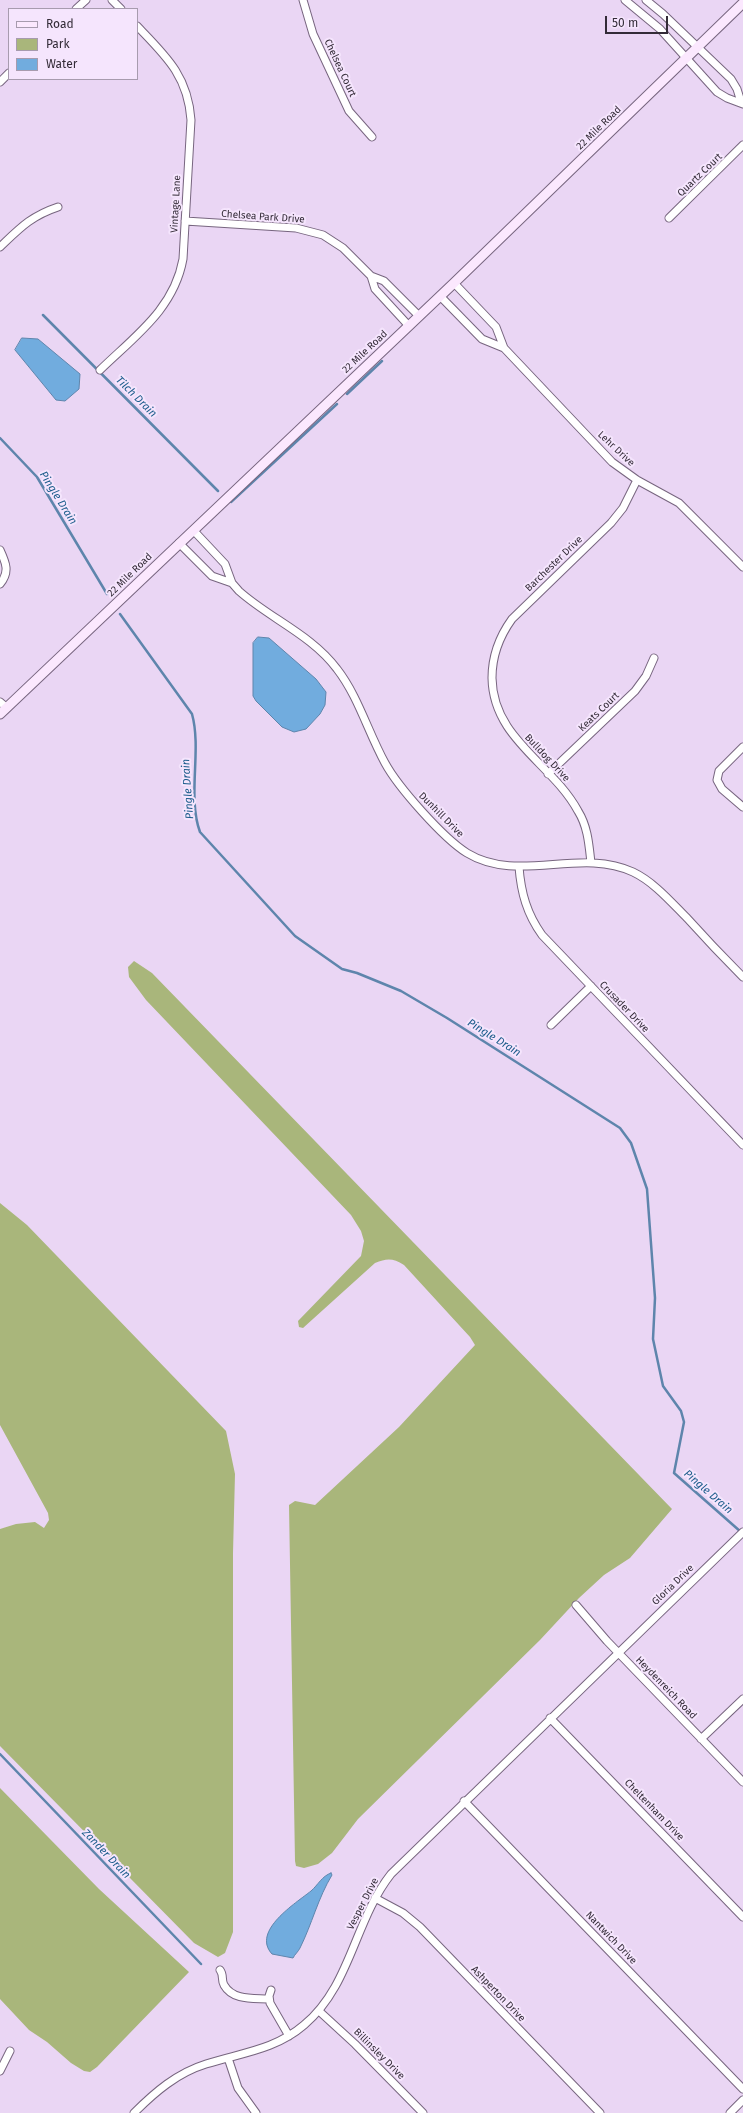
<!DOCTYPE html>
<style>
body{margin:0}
#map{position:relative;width:743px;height:2113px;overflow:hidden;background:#ead6f4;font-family:"Fira Sans",sans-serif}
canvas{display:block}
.legend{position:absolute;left:8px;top:8px;width:130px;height:72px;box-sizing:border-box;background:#f5e5fd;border:1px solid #a79bae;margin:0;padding:5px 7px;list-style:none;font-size:12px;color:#332b37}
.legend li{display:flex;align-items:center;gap:8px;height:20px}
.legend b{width:20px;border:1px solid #a79bae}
.scale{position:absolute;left:605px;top:16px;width:63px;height:18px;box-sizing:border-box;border:2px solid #332b37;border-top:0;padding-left:5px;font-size:12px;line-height:14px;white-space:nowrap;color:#332b37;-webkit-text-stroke:3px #f5e5fd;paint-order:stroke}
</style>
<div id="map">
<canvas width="743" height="2113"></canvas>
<ul class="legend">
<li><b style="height:5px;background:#fbe8fe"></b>Road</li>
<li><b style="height:11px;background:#a9b67b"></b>Park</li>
<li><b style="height:11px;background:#71acde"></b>Water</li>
</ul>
<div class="scale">50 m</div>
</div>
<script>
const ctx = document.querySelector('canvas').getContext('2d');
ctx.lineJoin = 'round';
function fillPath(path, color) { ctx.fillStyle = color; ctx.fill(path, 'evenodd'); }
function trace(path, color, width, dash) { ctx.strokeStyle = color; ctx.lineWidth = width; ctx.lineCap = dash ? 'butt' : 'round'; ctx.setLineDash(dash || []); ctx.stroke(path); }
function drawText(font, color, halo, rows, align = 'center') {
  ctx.font = font + ' "Fira Sans",sans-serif'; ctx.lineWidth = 4; ctx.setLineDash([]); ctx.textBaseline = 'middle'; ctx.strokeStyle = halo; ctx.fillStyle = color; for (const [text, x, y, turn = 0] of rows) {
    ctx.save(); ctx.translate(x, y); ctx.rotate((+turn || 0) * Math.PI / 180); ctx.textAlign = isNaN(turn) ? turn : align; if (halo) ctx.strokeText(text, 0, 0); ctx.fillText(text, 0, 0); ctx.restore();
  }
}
fillPath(new Path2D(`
 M134 961 152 973 672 1509 630 1558 604 1575 579 1598 540 1640 358 1819 332 1853 318 1864 304 1868 296 1866 295 1861 289 1505 295 1501 315 1505 399 1427 475 1345 470 1337 404 1265C393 1258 387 1258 375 1263L303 1328 299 1327 298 1321 361 1256 364 1241 361 1231 351 1215 146 1000 129 977 128 967Z
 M0 1203 27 1225 226 1431 235 1474 233 1553V1932L225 1953 218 1957 194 1943 0 1746V1529L16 1524 35 1522 44 1528 49 1520 48 1513 0 1425Z
 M0 1788 99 1889 189 1972 97 2067 90 2072 84 2071 71 2063 47 2042 29 2030 0 1999Z`), '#a9b67b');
const water = new Path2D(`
 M22 338 38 339 80 374 79 389 65 401 56 400 15 350Z
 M258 637 269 638 316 679 326 692 325 705 320 714 306 729 294 732 282 727 256 701 253 696V643Z
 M331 1873 332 1875C318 1898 312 1924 300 1948 298 1952 295 1954 293 1958L272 1954C251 1931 296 1903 311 1891 318 1885 322 1876 331 1873Z`);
fillPath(water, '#71acde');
trace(water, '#5e85ac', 1);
trace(new Path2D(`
 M43 315 218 491
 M347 394 382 361
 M0 438 37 477 107 594
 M231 502 337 404
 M120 614 192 714C202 750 187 797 200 832L295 936 342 969 357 973 401 991 447 1018 620 1128 631 1143 647 1189 655 1298 653 1339 663 1386 681 1411 684 1422 674 1473 741 1532
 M0 1754 201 1964`), '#5e85ac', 2.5);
const street = new Path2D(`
 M112 0 121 9
 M303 0 313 34 349 111 372 137
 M625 0 660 29 717 92 727 98 743 104
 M646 0 663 14 731 79 737 89 741 102
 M76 9 86 0
 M0 82 9 73
 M669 218 743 145
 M185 221 296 228 323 235 343 248 371 276 384 281 419 316
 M0 247C20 228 31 216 58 207
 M371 276 375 289 409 326
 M454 283 496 327 504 348 612 462 637 480 679 503 743 567
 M440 296 482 339 504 348
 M100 370C135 336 174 309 183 259L191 120C188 76 166 56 137 26
 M194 531 225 564 232 583 239 591C269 618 312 635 337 669 358 696 368 732 385 763 398 787 443 838 467 853 518 884 580 847 633 872 654 882 671 902 687 918 705 938 724 958 743 977
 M179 543 212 576 232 583
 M0 550C6 563 10 572 0 584
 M0 702 7 708
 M743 747 719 771 717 780 722 789 743 807
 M548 774 635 691 646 676 654 658
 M591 863C589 845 588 827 578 811 552 763 493 739 492 678 492 656 499 637 512 619L611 523 623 508 637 480
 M519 867C521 893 527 914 542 935L743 1145
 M551 1025 591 986
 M576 1605 607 1641 743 1782
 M550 1718 743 1917
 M701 1739 743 1699
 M464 1801 743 2089
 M375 1898 403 1913 420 1927 600 2113
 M220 1970C224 1975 221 1980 224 1985 233 2001 254 1998 268 1999
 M271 1990 269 1996 270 2003 289 2036
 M319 2011 355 2044 423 2113
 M228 2058 238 2088 256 2113
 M0 2071 10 2051
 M134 2113C155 2092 177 2073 206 2064 240 2053 275 2050 304 2025 351 1986 354 1921 391 1874L743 1532
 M730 2113 743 2100`);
const secondary = new Path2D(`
 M0 714 454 283 743 3`);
trace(street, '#77657f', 9);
trace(secondary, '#77657f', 11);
trace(street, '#fff', 7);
trace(secondary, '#fbe8fe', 9);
drawText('10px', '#332b37', '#f5e5fd', [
 ["Chelsea Court",340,68,65],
 ["22 Mile Road",599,128,-44],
 ["Quartz Court",700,175,-44],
 ["Vintage Lane",176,204,-87],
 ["Chelsea Park Drive",263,217,4],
 ["22 Mile Road",365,352,-43],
 ["Lehr Drive",616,449,43],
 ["Barchester Drive",554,564,-44],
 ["22 Mile Road",130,575,-44],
 ["Keats Court",599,712,-44],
 ["Bulldog Drive",547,758,47],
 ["Dunhill Drive",441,815,45],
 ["Crusader Drive",624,1007,46],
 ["Gloria Drive",673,1585,-44],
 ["Heydenreich Road",666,1688,46],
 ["Cheltenham Drive",654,1810,46],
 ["Vesper Drive",363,1904,-63],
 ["Nantwich Drive",611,1938,46],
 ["Ashperton Drive",498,1994,46],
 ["Billinsley Drive",379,2054,45]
]);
drawText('italic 11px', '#1b5c8b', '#f5e5fd', [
 ["Tilch Drain",136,397,45],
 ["Pingle Drain",58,498,58],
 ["Pingle Drain",188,789,-94],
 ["Pingle Drain",494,1038,32],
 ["Pingle Drain",708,1492,41],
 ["Zander Drain",106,1854,46]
]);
</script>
